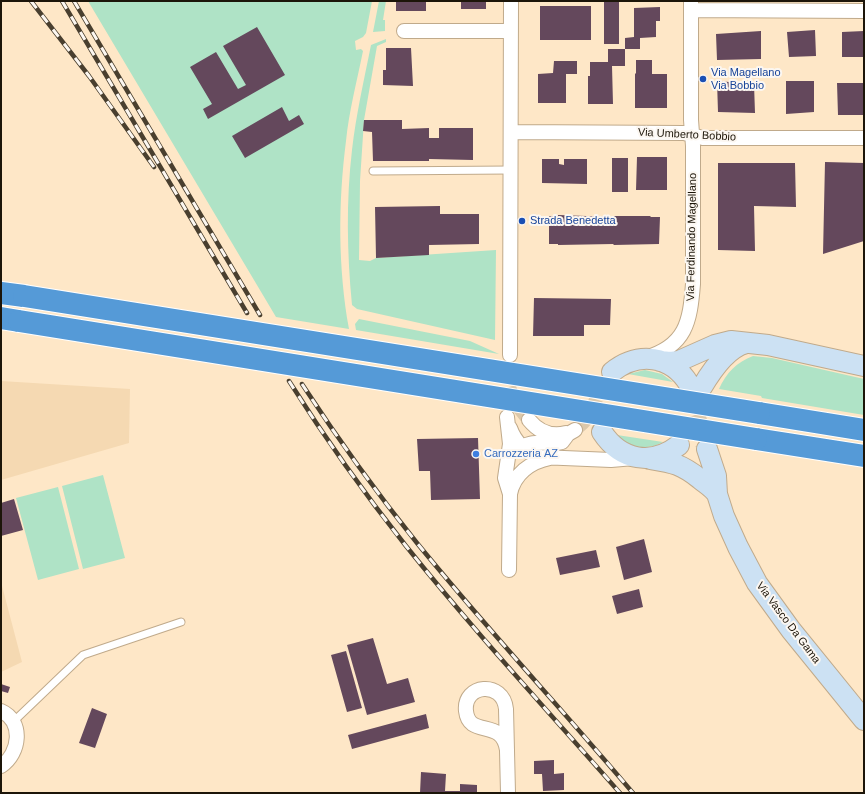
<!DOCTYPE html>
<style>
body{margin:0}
#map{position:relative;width:865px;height:794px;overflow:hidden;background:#fee7c7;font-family:Helvetica,sans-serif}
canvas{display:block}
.frame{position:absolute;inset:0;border:2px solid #1c1509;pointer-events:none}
</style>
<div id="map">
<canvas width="865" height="794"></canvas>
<div class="frame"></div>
</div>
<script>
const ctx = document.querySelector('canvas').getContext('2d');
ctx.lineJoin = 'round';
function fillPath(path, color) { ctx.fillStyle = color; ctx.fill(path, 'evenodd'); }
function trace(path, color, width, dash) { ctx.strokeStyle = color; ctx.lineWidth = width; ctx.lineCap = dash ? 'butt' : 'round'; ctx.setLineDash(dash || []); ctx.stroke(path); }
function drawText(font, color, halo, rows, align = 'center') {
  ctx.font = font + ' Helvetica,sans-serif'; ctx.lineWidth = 4; ctx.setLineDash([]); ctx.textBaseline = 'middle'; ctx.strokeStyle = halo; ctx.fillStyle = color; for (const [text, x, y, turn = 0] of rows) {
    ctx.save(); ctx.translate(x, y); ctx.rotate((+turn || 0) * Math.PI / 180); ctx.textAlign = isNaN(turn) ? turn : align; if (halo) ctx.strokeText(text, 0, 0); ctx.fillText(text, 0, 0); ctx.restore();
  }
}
fillPath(new Path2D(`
 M1 381 130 389 129 443 1 480Z
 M1 582 22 662 1 672Z`), '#f5d9b2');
fillPath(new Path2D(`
 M88 1H266L267 2 270 1H372L366 33 363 37 355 41 356 50 361 49 363 51C357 81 349 111 346 141 338 203 338 268 349 329L276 317Z
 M379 1H386L383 20H385V31L373 32Z
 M386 39V42L377 46 364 120 360 181 359 260 370 261 376 258 496 250 495 340 357 309 352 305C347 253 346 201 352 150 356 115 364 80 371 45Z
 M359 319 470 341 499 354 356 330 355 324Z
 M753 356 772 358 864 379V415L762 398 761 396 719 389C726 373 737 362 753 356Z
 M645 370 662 374 673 382 628 374Z
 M617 435 663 442C647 451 630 448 617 435Z
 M103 475 125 558 83 569 62 486Z
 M58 487 79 569 38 580 16 498Z`), '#afe3c6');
fillPath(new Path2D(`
 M397 1H426V11H396V2H397Z
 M461 1H486V9H461Z
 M604 2H619V44H604Z
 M540 6H591V40H540Z
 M660 7V21H656V37L640 38V49H625V38L634 37V8Z
 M257 27 285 75 208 119 203 109 212 104 190 67 216 52 238 89 246 85 223 46Z
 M815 30 816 56 789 57 787 32Z
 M761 31V59L717 60 716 34Z
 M864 31V57H842V32Z
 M386 48H411L413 86 383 85V70H386Z
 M608 49H625V66H612L613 104H588V76H590V62H608Z
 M636 60H652V74H667V108H635V73L636 74Z
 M554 61H577V74H566V103H538V74L553 73Z
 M717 81 754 84 755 113 718 112Z
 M786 81H814V112L786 114Z
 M837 83H864V115H838Z
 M282 107 289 121 299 115 304 124 245 158 232 136Z
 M364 120H402V129L429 128V138H439V128H473V160L429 159V161H373L372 132 363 131Z
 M637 157H667V190H636Z
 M612 158H628V192H612Z
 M542 159H559V164L564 165V159H587V184L542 183Z
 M825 162 864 163V241L823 254Z
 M718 163H795L796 207 754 206 755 251 718 250Z
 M440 206V214H479V244L429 245V255L376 258 375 207Z
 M558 215 614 217V216H651L650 217H660L659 244 614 245 613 244 558 245V244H549V216H558Z
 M534 298 611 299 610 325H584V336H533Z
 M478 438 480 499 431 500 430 471H419L417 439Z
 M14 499 23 530 1 536V503Z
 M644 539 652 572 624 580 616 547Z
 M596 550 600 567 560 575 556 558Z
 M639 589 643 607 617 614 612 596Z
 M373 638 387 684 408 678 415 702 367 715 347 645Z
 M346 651 362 708 347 712 331 655Z
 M1 684 10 687 8 693 1 691Z
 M92 708 107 714 95 748 79 743Z
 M426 714 429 728 352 749 348 735Z
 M554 760V774L564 773V790L543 791 542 774H534V761Z
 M421 772 446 774 445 791H460V784L477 785V793H420Z`), '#64485c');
trace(new Path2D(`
 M509 387 514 401 529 420
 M577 428C589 419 594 407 598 393`), '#dcc8aa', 14, [14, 7]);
trace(new Path2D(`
 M695 415 705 444`), '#dcc8aa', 20, [20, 10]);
const lane = new Path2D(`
 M373 171 511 170
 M13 722 83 655 181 622`);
const street = new Path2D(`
 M691 10 864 11
 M404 31H511
 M511 132 684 133 703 138H864
 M510 355 511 1
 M645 358C686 346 690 322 693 284V146L691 120V1
 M507 417 510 444 505 478 510 494 509 570
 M529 420C539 432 551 437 566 433
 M510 428C515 442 525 452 540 457L611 460 634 458
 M517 451C530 438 546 445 562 442L568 434 575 430
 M510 494C514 474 530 462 550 458
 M1 711C24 721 20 754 1 766
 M507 750C502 717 469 739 466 711 463 684 503 680 506 709L508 793`);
const secondary = new Path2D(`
 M660 361 670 362 679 361 715 345 731 341 768 345 864 366
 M612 372C638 351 671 355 689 384
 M702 387C712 370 727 348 746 343
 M602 432C621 461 652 466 679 445
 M707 449 716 476 717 494 724 516 738 547 757 583 791 630 864 720
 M650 459C674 463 681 464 700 479 706 484 712 487 717 494`);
const highway = new Path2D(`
 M1 293 24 296
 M1 318 19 321
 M759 413 864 430
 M756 439 864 456`);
trace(lane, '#c0aa8b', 9);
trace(street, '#c0aa8b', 16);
trace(secondary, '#c0aa8b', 22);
trace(highway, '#fff', 24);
trace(lane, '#fff', 7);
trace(street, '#fff', 14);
trace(secondary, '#cce1f3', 20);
trace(highway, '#559ad7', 22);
const rail = new Path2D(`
 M31 1 89 76 154 167
 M62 1 247 313
 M74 1 260 315
 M289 381C325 438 364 493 406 546 474 631 548 711 620 793
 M302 384C338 439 376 492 417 543 487 629 562 709 633 793`);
trace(rail, '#493f2f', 4.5);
trace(rail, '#fcf7f1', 3, [9]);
const highwayBridge = new Path2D(`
 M24 296 759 413
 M19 321 756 439`);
trace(highwayBridge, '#fff', 24, []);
trace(highwayBridge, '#559ad7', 22);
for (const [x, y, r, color] of [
 [703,79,4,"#1a4fb4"],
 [522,221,4,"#1a4fb4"],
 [476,454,4,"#3f7fe0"]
]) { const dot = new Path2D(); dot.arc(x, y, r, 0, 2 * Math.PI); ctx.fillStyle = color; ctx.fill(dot); trace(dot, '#fcf7f1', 1.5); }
drawText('11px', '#164399', '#fcf7f1', [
 ["Via Magellano",711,73],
 ["Via Bobbio",711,86],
 ["Strada Benedetta",530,221]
], 'left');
drawText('11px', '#1c1509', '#fcf7f1', [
 ["Via Umberto Bobbio",687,135,3],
 ["Via Ferdinando Magellano",692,237,-89],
 ["Via Vasco Da Gama",788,623,53]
]);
drawText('11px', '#366cbe', '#fcf7f1', [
 ["Carrozzeria AZ",484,454]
], 'left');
</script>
